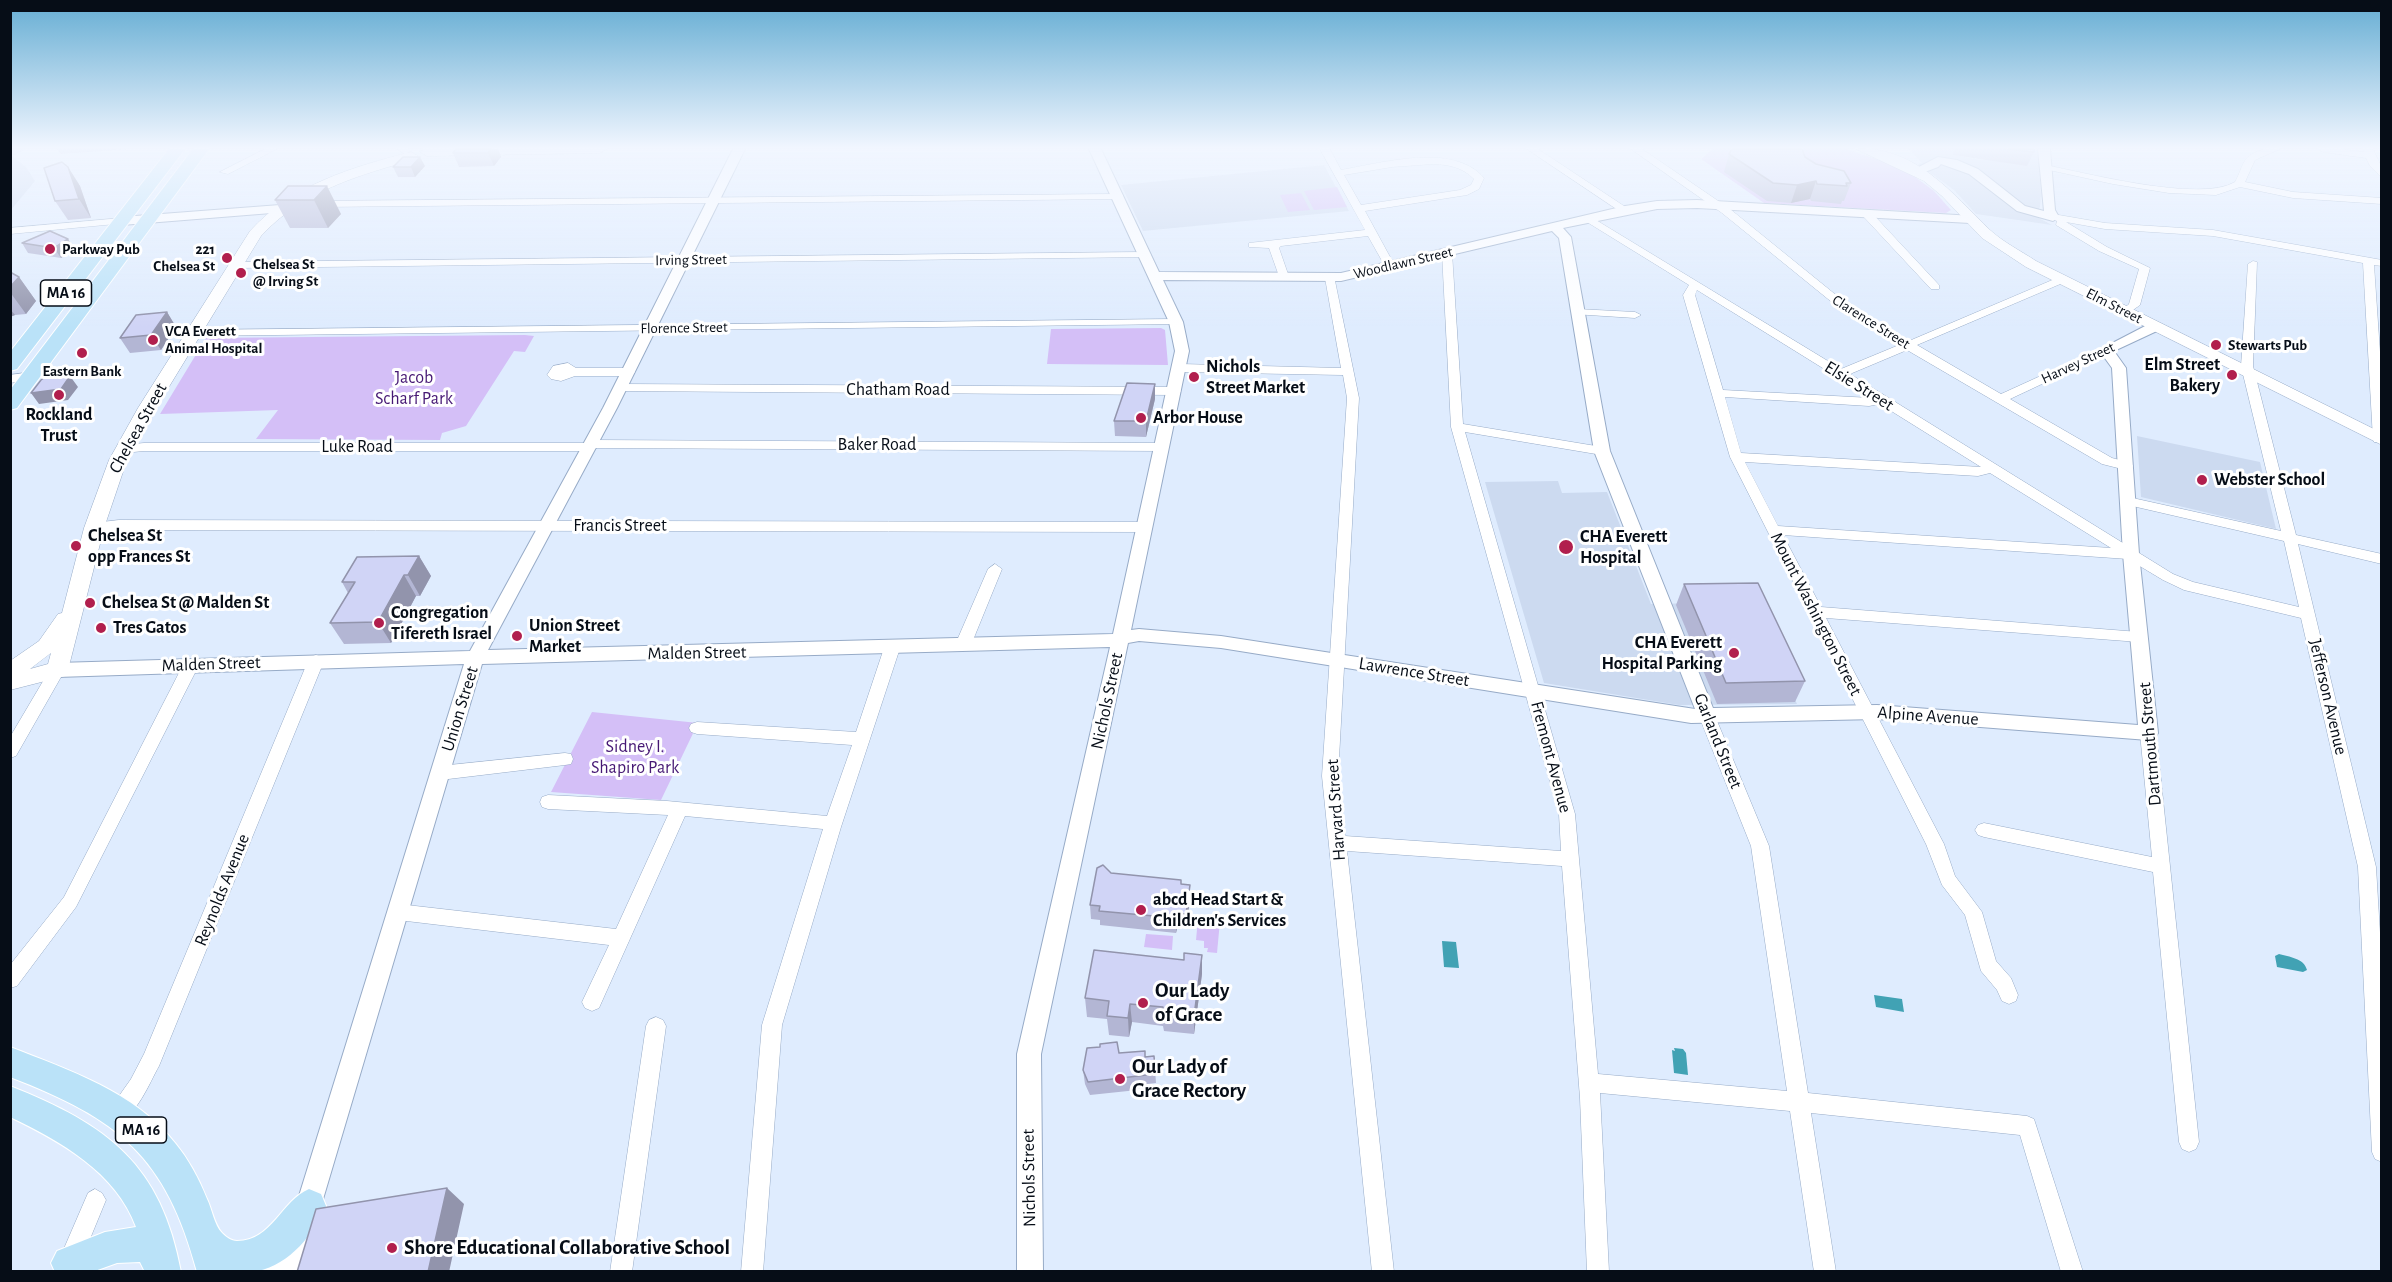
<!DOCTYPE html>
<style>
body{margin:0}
#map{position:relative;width:2392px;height:1282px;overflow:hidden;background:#dfecfe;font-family:"Alegreya Sans",sans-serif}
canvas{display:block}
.frame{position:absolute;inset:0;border:12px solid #060d17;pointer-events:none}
</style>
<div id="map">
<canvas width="2392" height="1282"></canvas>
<div class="frame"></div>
</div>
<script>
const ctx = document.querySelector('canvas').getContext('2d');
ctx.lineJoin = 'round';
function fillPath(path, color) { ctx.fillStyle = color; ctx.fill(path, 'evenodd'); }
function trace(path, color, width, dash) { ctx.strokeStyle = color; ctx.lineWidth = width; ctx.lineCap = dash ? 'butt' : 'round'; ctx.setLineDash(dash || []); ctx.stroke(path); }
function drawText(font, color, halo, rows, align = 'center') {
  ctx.font = font + ' "Alegreya Sans",sans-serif'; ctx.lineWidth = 6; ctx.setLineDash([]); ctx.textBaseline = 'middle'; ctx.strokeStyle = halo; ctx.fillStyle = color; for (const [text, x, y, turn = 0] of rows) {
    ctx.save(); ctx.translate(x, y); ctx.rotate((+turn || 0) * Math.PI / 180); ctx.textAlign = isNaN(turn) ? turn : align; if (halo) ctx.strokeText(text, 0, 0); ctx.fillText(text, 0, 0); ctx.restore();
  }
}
fillPath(new Path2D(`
 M11 149H26L12 156 26 167 35 181 11 210Z
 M1909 149H1954V155L1982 160 2014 149H2038L2041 195 2040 207 2035 216 2052 225 1976 214 1954 190 1918 164 1922 163Z
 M1324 165 1349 211 1143 231 1121 185Z
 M2137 436 2260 462 2276 529 2141 497Z
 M1558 481 1562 493 1607 492 1651 604 1749 602 1797 704 1679 705 1544 683 1485 482Z`), '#ccdaf0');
fillPath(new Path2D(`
 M1713 149H1846L1886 162 1911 174 1934 191 1951 210 1946 213 1764 203 1701 159Z
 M1337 187 1347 207 1314 210 1304 191Z
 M1301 193 1310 210 1288 212 1280 195Z
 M1161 328 1165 330 1168 365 1047 364 1051 329Z
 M525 335 534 336 525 352 514 351 466 426 442 433 440 440 256 439 278 410 160 414 206 338Z
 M592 712 698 723 661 800 551 792Z
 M1198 919 1220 921 1217 953 1207 952 1208 948H1204V941L1196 940Z
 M1146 934 1173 936 1172 950 1144 947Z`), '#d4bff7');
fillPath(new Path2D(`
 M1442 941 1456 942 1459 968 1444 967Z
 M2279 954C2289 957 2304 958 2307 970L2303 972 2277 967 2275 956Z
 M1874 995 1902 999 1904 1012 1876 1007Z
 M1674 1048 1683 1049 1686 1053 1688 1075 1674 1073 1672 1050 1675 1051Z`), '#41a2b4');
const minor = new Path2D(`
 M265 149H277L228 174 220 172Z
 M397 149H408L410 151 405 154Z
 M1320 149H1330L1341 170C1382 163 1453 142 1484 178L1479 189 1467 195 1365 211 1395 266 1394 268H1386L1368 236 1281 246 1279 248 1289 277 1284 280 1280 279 1269 248 1249 247V243L1365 230ZM1434 164C1450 165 1462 167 1474 179L1471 185 1460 190 1361 205 1344 175 1392 167Z
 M1527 149H1538L1630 210 1621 212Z
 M1631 149H1642L1730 209 1852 308 1909 341 2057 278H2065V282L1917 345 2001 394 2102 348H2110V352L2010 399 2112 458 2131 463 2133 466 2131 469 2126 470 2102 464 1907 350 1850 374 2173 574 2193 582 2299 607 2284 541 2128 505 2121 501 2128 497 2281 531 2241 366 2248 264 2253 261 2257 262 2253 366 2296 535 2382 554V564L2298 544 2376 867 2382 966V1162L2375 1159 2372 1152 2358 867 2301 618 2184 590 2163 580 2128 559 1783 535 1821 607 2139 632 2144 633 2146 637 2144 641 2139 642 1826 618 1944 844 1955 876 1982 912 1996 961 2011 978 2018 995 2016 1001 2009 1004 2002 1001 1997 990 1981 971 1965 915 1942 885 1926 844 1730 457 1683 295 1689 285 1582 219 1591 217 1841 369 1899 345 1844 312 1722 213ZM1697 290 1871 398 1723 390 1695 295ZM1725 397 1869 406 1880 404 1981 467 1741 453ZM1745 462 1978 476 1990 473 2111 548 1778 526Z
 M2265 149H2280L2255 160 2245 182 2293 192 2382 198V204L2293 198 2240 187 2216 195 2169 193 2113 184 2040 168 2045 165C2087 173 2200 203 2235 182 2245 164 2241 155 2265 149Z
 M2318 149H2340L2364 152 2363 149H2373L2382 168V178L2370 166 2366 158 2323 152Z
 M1119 194 1123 195V199L317 207 312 204 317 201Z
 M1866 210 1870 211 1939 285V289H1931L1862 215 1861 213Z
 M2053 214 2105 223 2213 230 2382 260V266L2374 265 2382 381V442H2374L2373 439 2363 263 2213 236 2105 229 2066 222 2107 247 2150 268 2140 305 2126 315 2120 312 2129 304 2139 269 2099 251 2056 225 2057 221 2048 217Z
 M122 218 126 219V223L10 234V228Z
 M1447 250 1452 253 1463 424 1602 447 1608 451 1602 455 1465 432 1575 814 1598 1074 1787 1091 1751 846 1699 716 1701 712H1713L1715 716 1769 846 1808 1093 2027 1116 2034 1119 2083 1272H2061L2020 1135 1811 1113 1836 1272H1814L1790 1111 1600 1093 1609 1272H1587L1580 1098 1562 866 1347 851 1394 1272H1372L1322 776 1347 398 1343 375 1180 372 1174 368 1180 364 1341 368 1325 278 1326 276H1334L1359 398 1338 776 1345 836 1561 851 1559 814 1451 427 1442 253Z
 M1146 252 1151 255 1150 257 236 268 231 265 236 262Z
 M1577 309 1635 312 1641 315 1635 318 1573 314V310Z
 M1176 319 1180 320V324L193 336 187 333 193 330Z
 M568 363 576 368H629L635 372 629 376H575L561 381 551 379 547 375 553 366Z
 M32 372 36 373V379L10 383V375Z
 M621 384 1175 387 1181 391 1175 395 617 391V385Z
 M592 440 1163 443 1169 447 1163 451 596 448 590 451H144L123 453 117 449 123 445 144 443H586Z
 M119 520 1145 522 1152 527 1145 532 119 530 94 533 87 528 94 523Z
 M995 564 1002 569 971 645 968 649H958L955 645 988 569Z
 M892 643 897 644 900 648 841 827 782 1025 763 1272H741L762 1025 823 829 685 816 599 1008 592 1011 585 1008 582 1002 609 945 398 920 392 917 389 912 392 907 398 904 616 929 668 815 548 809 542 807 540 802 542 797 548 795 667 801 827 816 852 745 697 734 691 732 689 728 691 724 697 722 856 732 884 648 887 644Z
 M316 655 321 657 324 661 159 1066C149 1084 137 1115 117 1123L110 1120 107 1113 131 1079 144 1054 308 661 311 657Z
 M191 659 196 661 199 665 76 907 17 986 10 988V965L64 897 183 665 186 661Z
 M57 664 62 666 65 670 16 756 10 758V737L52 666Z
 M2148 727 2154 729 2156 733 2199 1142 2196 1149 2189 1152 2182 1149 2179 1142 2153 872 1984 837 1978 835 1975 830 1978 825 1984 823 2152 857 2140 733 2142 729Z
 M565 753 571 754 573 759 571 764 565 765 440 780 434 778 432 773 434 768 440 766Z
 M656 1017 663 1020 666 1026 632 1272H610L646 1026 649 1020Z
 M95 1189 102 1193 106 1200 78 1268 70 1271 62 1268 59 1260 88 1193Z`);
const tertiary = new Path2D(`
 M733 149H745L617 408 488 650 1113 634 1175 351 1169 322 1089 149H1101L1159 272 1341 273 1625 206 1657 201 1697 200 1974 216 1976 219 1970 223 1697 208 1657 209 1563 228 1571 237 1610 451 1713 708 1877 705 2138 725 2123 554 2112 368 2099 350 2149 324H2159L2161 327 2159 330 2114 351 2126 368 2139 554 2158 733 2155 738 2148 740 1877 719 1691 723 1221 648 1139 641 1128 643 1041 1054 1043 1272H1017V1054L1110 647 482 664 318 1216 320 1220 309 1272H255C260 1258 275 1234 291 1235L296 1216 294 1212 464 664 57 677 50 675 48 670 50 665 57 663 470 651 603 408ZM1552 231 1559 238 1594 451 1695 709 1221 636 1139 629 1131 630 1189 351 1183 322 1163 280 1341 281Z
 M2038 149H2050L2055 210 2059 217 2053 221 2017 211 1969 174 1941 164 1938 167 1917 175 1911 171 1938 157 1957 160 1978 169 2025 206 2044 211Z
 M280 205 286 209 284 212 122 225 116 221 122 217Z`);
const secondary = new Path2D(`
 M424 149H607L600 153 427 156 420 152Z
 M1856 149C1914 145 1953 194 1990 230 2003 242 2021 251 2036 261L2382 433V445L2026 267 1982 238 1942 196 1924 181Z
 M411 152 418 156 416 159C359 175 302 191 261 236L156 408 127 460 104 528 68 670 65 676 10 690V661L39 641 58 614 62 613 84 528 109 460 138 408 250 231C292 185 352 167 411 152ZM51 653 48 664 30 669Z`);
const trunk = new Path2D(`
 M169 149H185L17 369 10 371V352Z
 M193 149H209L17 408 10 410V390Z
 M10 1047C69 1070 135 1092 175 1143 189 1160 199 1179 207 1199 212 1209 214 1225 222 1233 226 1237 231 1241 237 1241 272 1241 282 1200 309 1189L321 1194 326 1206C315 1233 289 1265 258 1271 239 1275 216 1272 197 1272 166 1156 119 1119 10 1077Z
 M10 1086C108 1125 161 1164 181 1272H145L140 1262 117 1263 92 1272H55L51 1263 57 1251 105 1232 136 1227C116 1172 60 1141 10 1117Z`);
trace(minor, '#97abc7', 1);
trace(tertiary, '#97abc7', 2);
trace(secondary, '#97abc7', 1);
trace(trunk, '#fff', 2);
fillPath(minor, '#fff');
fillPath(tertiary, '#fff');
fillPath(secondary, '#fff');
fillPath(trunk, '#bae2f8');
fillPath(new Path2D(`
 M57 149H127L61 154Z
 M498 149 501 157 494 166 459 167 453 153Z
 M1954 149H2034V152L2027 166 1953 155Z
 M1729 154 1816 164 1851 183 1844 201H1842L1841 204 1811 201 1810 199 1791 203 1767 201 1724 172Z
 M425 166 415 177H398L393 167Z
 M68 167 80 186 91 218 68 220 55 201Z
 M288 186 341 214 328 228H290L275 200Z
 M22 243 75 249 61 258 28 253Z
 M10 272 19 277 36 301 26 314 15 315 10 317Z
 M167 312 176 327 161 350 130 353 120 338Z
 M1155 384V399L1146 437 1115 436 1114 421Z
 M419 556 431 576 420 596H416L391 643 344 644 330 623 348 593 342 582Z
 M1684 584 1805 681 1795 702 1717 704 1676 605Z
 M1111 873 1190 885V900L1186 928H1177L1176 933 1100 925V920L1091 919 1090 905Z
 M1202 974 1194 1034 1164 1031 1163 1026 1132 1022 1129 1037 1109 1035 1107 1019 1087 1017 1085 998Z
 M1100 1047 1119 1053 1145 1057 1154 1056 1156 1083 1147 1084V1089L1090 1095 1085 1084 1083 1070Z`), '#b3b6d4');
fillPath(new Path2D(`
 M491 149H498L501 157 494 166 488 153Z
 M420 157 425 166 415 177 411 167Z
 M68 167 80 186 91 218 79 199Z
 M1816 181 1810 199 1791 203 1797 185Z
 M327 186 341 214 328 228 314 200Z
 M68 239 75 249 61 258 54 248Z
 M19 277 36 301 26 314 10 292V287Z
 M10 309 15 315 10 317Z
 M167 312 176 327 161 350 151 335Z
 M70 376 78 387 68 400 39 404 31 393Z
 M1155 384V399L1146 437V421Z
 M419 556 431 576 420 596 408 575Z
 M404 575 416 596 391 643 378 622Z
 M1190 885V900L1186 928V914Z
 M1177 913V928L1176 933V918Z
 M1202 955V974L1194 1034V1016Z
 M1130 1004 1132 1022 1129 1037 1128 1018Z
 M447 1188 464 1204 449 1272H428Z`), '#9294ac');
const building = new Path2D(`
 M456 149H491L488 153H453Z
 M1732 149H1802L1805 157 1816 164 1844 171 1851 183H1846L1847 186 1817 184 1816 181 1797 185 1773 183 1729 154Z
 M2008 149H2034V152Z
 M403 157H420L411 167H393Z
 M62 162 68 167 79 199 55 201 44 168Z
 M288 186H327L314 200H275Z
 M50 231 68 239 54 248 22 243Z
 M10 272 19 277 10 287Z
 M167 312 151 335 120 338 136 315Z
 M54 371H63L70 376 61 389 31 393 41 380Z
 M1127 383 1155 384 1146 421H1114Z
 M419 556 408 575H404L378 622 330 623 355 582H342L357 557Z
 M1758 583 1805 681 1726 683 1684 584Z
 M1103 865 1111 873 1181 880V884L1190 885 1186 914 1177 913 1176 918 1099 911 1100 906 1090 905 1097 868Z
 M1094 950 1184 960V953L1202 955 1194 1016 1163 1012V1007L1130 1004 1128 1018 1107 1016 1109 1001 1085 998Z
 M1117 1042 1119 1053 1145 1051V1057L1154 1056 1155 1069 1146 1070V1075L1088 1082 1083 1070 1087 1048 1100 1047V1044Z
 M447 1188 428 1272H297L316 1209Z`);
fillPath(building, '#d0d4f6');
trace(building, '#9294ac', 1.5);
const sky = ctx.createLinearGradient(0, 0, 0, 328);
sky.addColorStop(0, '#65add3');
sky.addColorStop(0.45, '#f1f6ff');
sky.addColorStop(1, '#f1f6ff00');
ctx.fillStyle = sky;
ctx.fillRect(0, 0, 2392, 328);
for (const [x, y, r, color] of [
 [50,249,6,"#b11f4d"],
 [227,258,6,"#b11f4d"],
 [241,273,6,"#b11f4d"],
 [153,340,6,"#b11f4d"],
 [2216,345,6,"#b11f4d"],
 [82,353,6,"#b11f4d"],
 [2232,375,6,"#b11f4d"],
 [1194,377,6,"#b11f4d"],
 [59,395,6,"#b11f4d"],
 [1141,418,6,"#b11f4d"],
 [2202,480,6,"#b11f4d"],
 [76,546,6,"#b11f4d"],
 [1566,547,8,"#b11f4d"],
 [90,603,6,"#b11f4d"],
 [379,623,6,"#b11f4d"],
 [101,628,6,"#b11f4d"],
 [517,636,6,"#b11f4d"],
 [1734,653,6,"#b11f4d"],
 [1141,910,6,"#b11f4d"],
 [1143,1003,6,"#b11f4d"],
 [1120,1079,6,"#b11f4d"],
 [392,1248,6,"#b11f4d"]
]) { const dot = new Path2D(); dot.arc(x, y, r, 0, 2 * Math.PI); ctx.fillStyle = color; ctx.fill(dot); trace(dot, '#fff', 2); }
drawText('bold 15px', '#060d17', '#fff', [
 ["Parkway Pub",62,249],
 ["221",215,249,"right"],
 ["Chelsea St",215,266,"right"],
 ["Chelsea St",253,264],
 ["@ Irving St",253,281],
 ["VCA Everett",165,331],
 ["Animal Hospital",165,348],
 ["Stewarts Pub",2228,345],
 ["Eastern Bank",82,371,"center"]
], 'left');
drawText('15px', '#060d17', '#fff', [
 ["Irving Street",691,260,-1],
 ["Woodlawn Street",1403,263,-13],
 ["Elm Street",2114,306,27],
 ["Clarence Street",1871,322,32],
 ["Florence Street",684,328,-1],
 ["Harvey Street",2078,363,-25]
]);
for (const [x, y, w] of [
 [66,293,51],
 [141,1130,51]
]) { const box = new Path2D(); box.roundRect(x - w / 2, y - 13, w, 26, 4.5); ctx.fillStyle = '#fff'; ctx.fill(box); trace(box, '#060d17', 1.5); }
drawText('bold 16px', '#060d17', null, [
 ["MA 16",66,293],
 ["MA 16",141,1130]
]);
drawText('bold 18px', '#060d17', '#fff', [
 ["Elm Street",2220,365,"right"],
 ["Bakery",2220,386,"right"],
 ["Nichols",1206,367],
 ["Street Market",1206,388],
 ["Rockland",59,415,"center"],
 ["Trust",59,436,"center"],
 ["Arbor House",1153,418],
 ["Webster School",2214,480],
 ["Chelsea St",88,536],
 ["opp Frances St",88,557],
 ["CHA Everett",1580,537],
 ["Hospital",1580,558],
 ["Chelsea St @ Malden St",102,603],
 ["Congregation",391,613],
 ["Tifereth Israel",391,634],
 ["Union Street",529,626],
 ["Market",529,647],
 ["Tres Gatos",113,628],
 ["CHA Everett",1722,643,"right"],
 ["Hospital Parking",1722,664,"right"],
 ["abcd Head Start &",1153,900],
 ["Children's Services",1153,921]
], 'left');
drawText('18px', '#461874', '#fff', [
 ["Jacob",414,378],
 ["Scharf Park",414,399],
 ["Sidney I.",635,747],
 ["Shapiro Park",635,768]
]);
drawText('18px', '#060d17', '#fff', [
 ["Elsie Street",1859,386,32],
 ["Chatham Road",898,390],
 ["Chelsea Street",138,428,-61],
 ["Baker Road",877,445],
 ["Luke Road",357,447],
 ["Francis Street",620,526],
 ["Mount Washington Street",1816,614,63],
 ["Malden Street",697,653,-1],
 ["Malden Street",211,664,-2],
 ["Lawrence Street",1414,672,9],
 ["Jefferson Avenue",2328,697,77],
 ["Nichols Street",1107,701,-78],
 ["Union Street",460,709,-73],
 ["Alpine Avenue",1928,716,4],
 ["Garland Street",1718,741,68],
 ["Dartmouth Street",2150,744,-95],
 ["Fremont Avenue",1551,757,75],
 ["Harvard Street",1336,810,-94],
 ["Reynolds Avenue",222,890,-68],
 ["Nichols Street",1029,1178,-91]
]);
drawText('bold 21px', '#060d17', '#fff', [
 ["Our Lady",1155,991],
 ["of Grace",1155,1015],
 ["Our Lady of",1132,1067],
 ["Grace Rectory",1132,1091],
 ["Shore Educational Collaborative School",404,1248]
], 'left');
</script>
